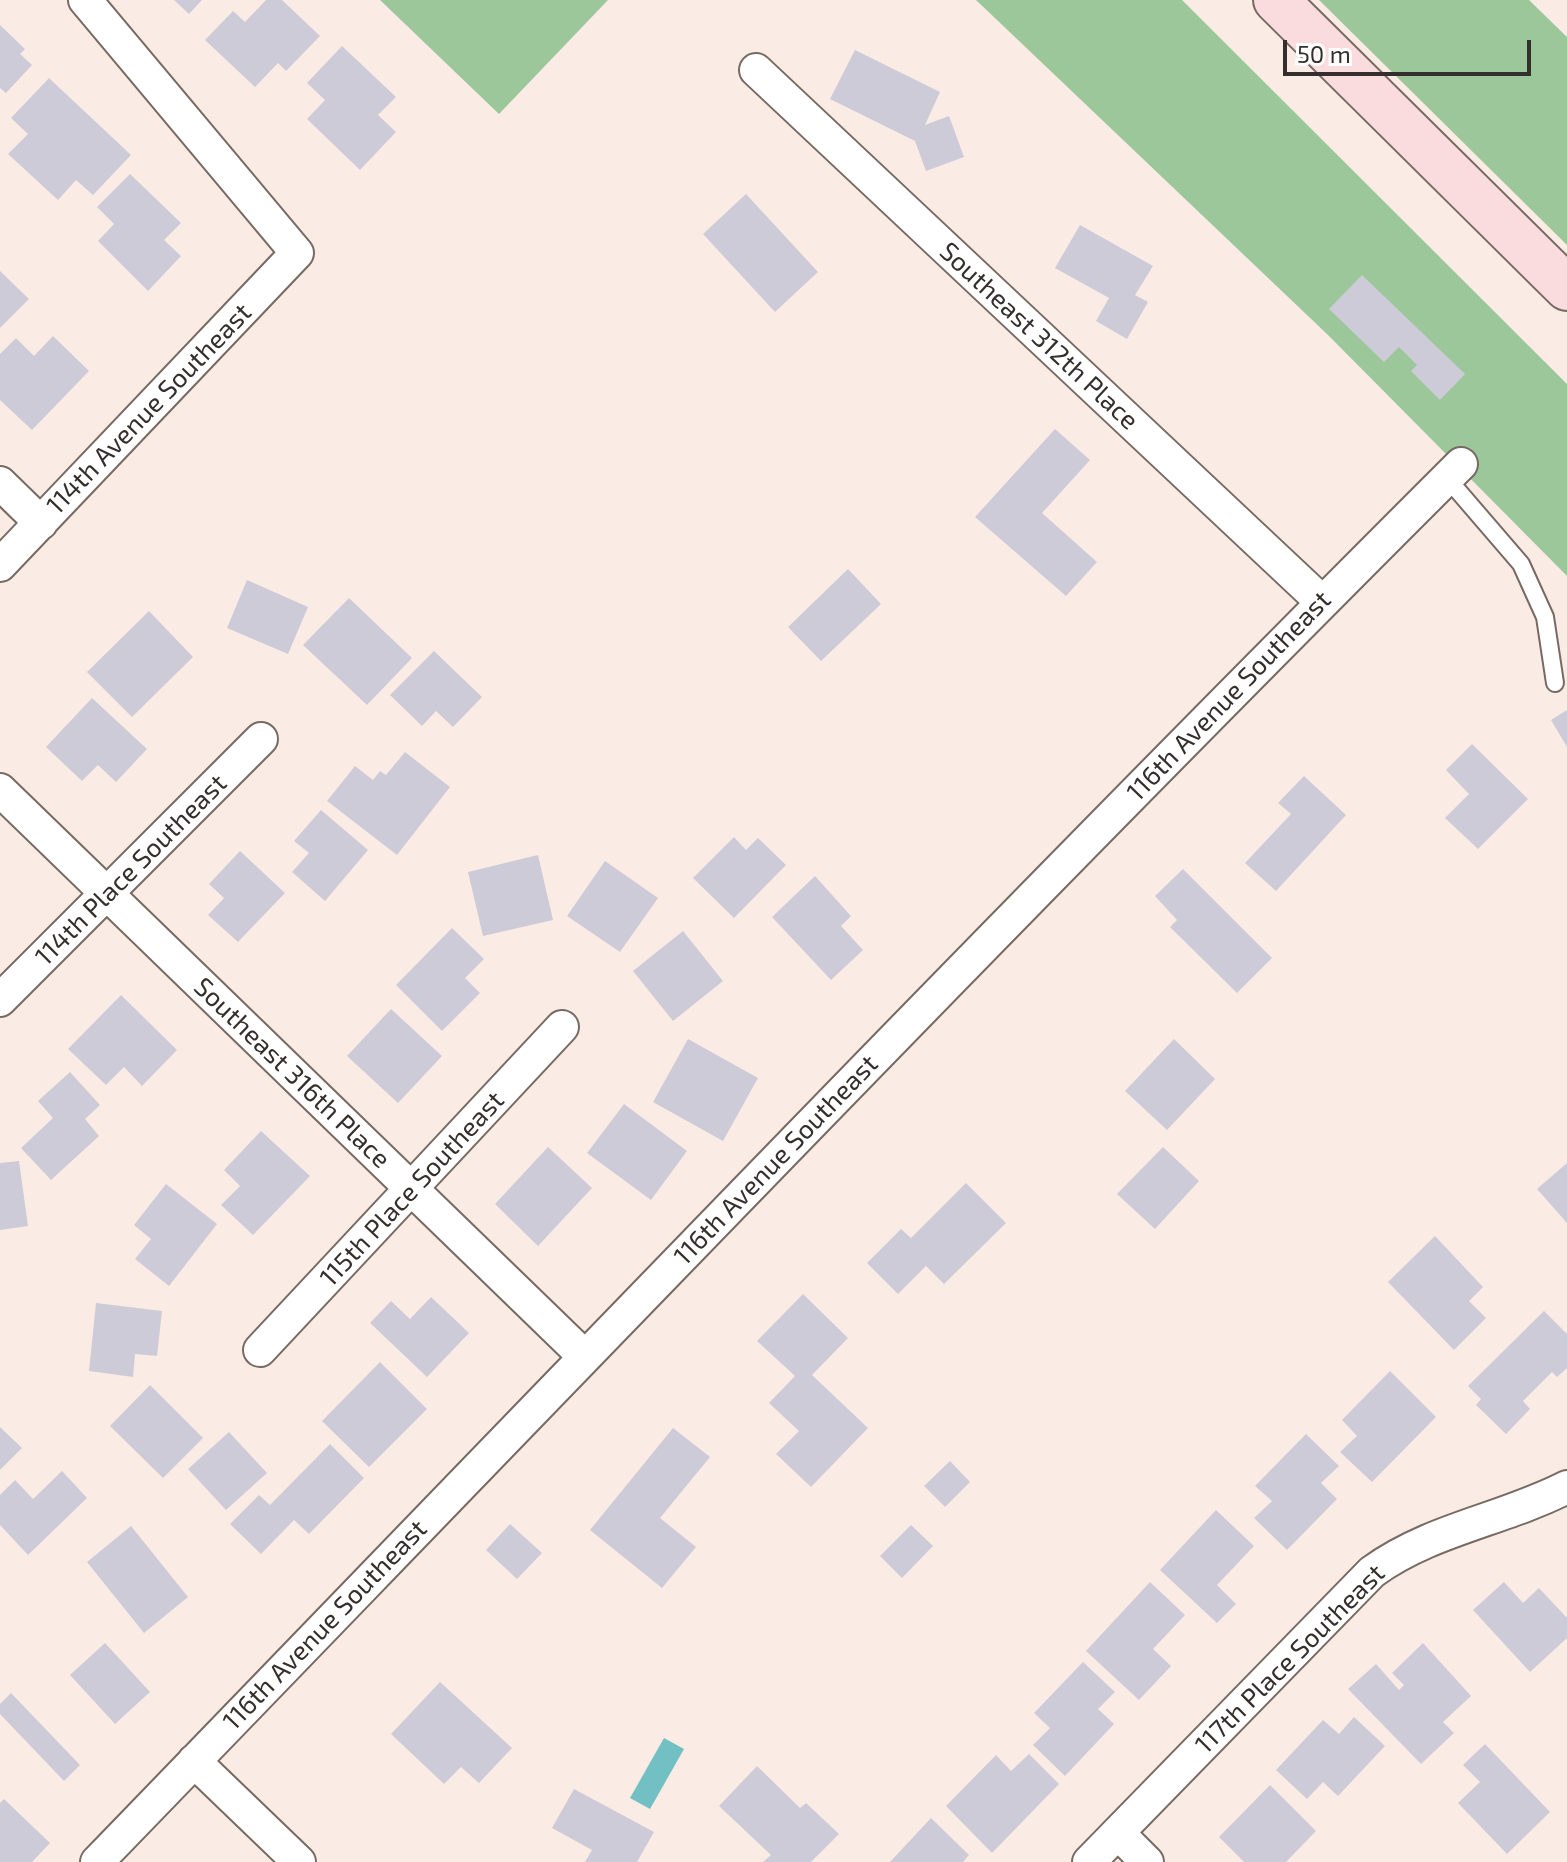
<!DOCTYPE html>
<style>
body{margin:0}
#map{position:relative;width:1567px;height:1862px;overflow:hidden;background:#faece4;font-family:"Exo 2",sans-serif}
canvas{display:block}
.scale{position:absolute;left:1283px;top:40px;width:248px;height:36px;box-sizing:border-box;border:4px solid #342f2c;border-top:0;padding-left:10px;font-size:24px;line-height:28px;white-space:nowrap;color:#342f2c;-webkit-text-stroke:6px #fff;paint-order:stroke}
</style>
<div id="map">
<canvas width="1567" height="1862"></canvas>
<div class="scale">50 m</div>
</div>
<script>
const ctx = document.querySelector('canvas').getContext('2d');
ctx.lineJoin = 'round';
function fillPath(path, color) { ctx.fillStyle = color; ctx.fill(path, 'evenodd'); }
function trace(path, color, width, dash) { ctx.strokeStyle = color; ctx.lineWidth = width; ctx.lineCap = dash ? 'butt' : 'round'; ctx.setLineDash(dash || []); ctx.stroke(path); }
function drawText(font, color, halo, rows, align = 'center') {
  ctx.font = font + ' "Exo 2",sans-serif'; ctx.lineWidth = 6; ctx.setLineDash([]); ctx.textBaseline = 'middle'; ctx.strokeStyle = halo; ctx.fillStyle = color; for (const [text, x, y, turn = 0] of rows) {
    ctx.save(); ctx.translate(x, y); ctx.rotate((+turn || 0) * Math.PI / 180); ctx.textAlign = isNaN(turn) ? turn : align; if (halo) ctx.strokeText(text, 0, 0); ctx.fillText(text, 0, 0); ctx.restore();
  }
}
fillPath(new Path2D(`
 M380 0H608L499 114Z
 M976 0H1182L1567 384V576L1328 335Z
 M1319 0H1529L1567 37V245Z`), '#9cc79a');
fillPath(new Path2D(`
 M664 1738 684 1749 650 1809 630 1798Z`), '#72c0c3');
fillPath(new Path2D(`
 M174 0H202L189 14Z
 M266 0H282L320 36 286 71 278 63 255 87 205 40 233 11 245 22Z
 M0 25 25 49 20 54 32 65 6 93 0 88Z
 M342 46 396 97 378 115 396 132 360 170 307 119 325 100 307 83Z
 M855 50 940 92 925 125 949 116 964 157 926 171 915 141 830 99Z
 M49 78 131 155 93 195 76 180 58 200 8 154 28 134 11 118Z
 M130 174 181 223 164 240 181 256 148 291 98 241 114 224 97 207Z
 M746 194 818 272 775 312 703 234Z
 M1080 225 1153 266 1135 295 1148 302 1127 339 1096 321 1109 298 1055 268Z
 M0 271 29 299 0 328Z
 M1362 275 1465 374 1440 400 1411 371 1417 365 1399 347 1384 362 1329 309Z
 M53 336 89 371 32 430 0 400V354L16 338 34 356Z
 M1055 429 1090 460 1042 513 1097 562 1066 596 975 517Z
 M848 569 881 604 821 661 788 627Z
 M247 580 308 607 288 654 227 628Z
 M349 598 412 658 367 705 303 645Z
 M149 611 193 657 132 717 87 672Z
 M434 651 482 697 453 727 436 711 422 726 390 695Z
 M92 698 147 749 116 782 98 765 82 781 46 747Z
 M1567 710V747L1551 720Z
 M1472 744 1528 799 1478 849 1445 818 1469 794 1446 770Z
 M405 752 450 787 397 855 327 801 355 766 373 780 380 771 386 775Z
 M1304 776 1346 815 1276 891 1245 863 1291 814 1278 803Z
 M321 810 368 850 325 901 292 872 309 853 294 841Z
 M734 837 746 850 758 838 786 865 734 918 693 878Z
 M240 851 285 893 238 942 208 915 224 898 209 884Z
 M538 855 553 920 483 936 468 872Z
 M605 861 658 898 620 952 567 916Z
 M1183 869 1272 958 1237 993 1170 927 1177 920 1155 896Z
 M815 876 851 916 841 926 863 950 831 980 772 917Z
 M452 928 484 959 465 978 480 993 442 1031 396 985Z
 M683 931 723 981 673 1021 633 971Z
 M121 995 177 1050 142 1086 124 1067 106 1085 68 1049Z
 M391 1009 442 1056 398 1103 347 1056Z
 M688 1039 758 1078 723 1141 653 1102Z
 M1174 1039 1215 1079 1167 1130 1125 1091Z
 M70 1072 100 1105 85 1119 99 1136 51 1180 21 1148 53 1118 38 1101Z
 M624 1104 687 1151 651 1200 587 1153Z
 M261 1131 310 1176 253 1235 221 1205 240 1186 224 1170Z
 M548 1147 592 1188 538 1246 495 1204Z
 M1163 1147 1199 1181 1155 1229 1117 1194Z
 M19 1161 28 1226 0 1230V1163Z
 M1567 1163V1223L1537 1189Z
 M966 1183 1006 1223 944 1284 926 1266 898 1294 867 1263 901 1229 911 1238Z
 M166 1184 217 1224 169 1286 135 1259 151 1239 134 1225Z
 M1435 1236 1483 1287 1469 1301 1486 1318 1454 1350 1388 1282Z
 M803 1294 848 1338 812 1375 868 1428 811 1487 776 1454 799 1431 769 1403 795 1376 757 1341Z
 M431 1297 469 1333 427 1377 370 1323 391 1301 410 1319Z
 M96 1303 162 1311 157 1356 135 1354 133 1377 89 1371Z
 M1544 1311 1567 1334V1368L1557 1377 1552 1372 1523 1401 1530 1409 1506 1434 1476 1405 1481 1399 1468 1386Z
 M380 1362 427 1409 369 1467 322 1421Z
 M1390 1371 1436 1417 1372 1482 1340 1452 1357 1436 1342 1420Z
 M150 1385 203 1438 163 1478 110 1426Z
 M0 1427 22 1448 0 1470Z
 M673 1428 710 1457 660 1518 696 1547 662 1588 590 1530Z
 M229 1432 267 1473 226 1510 188 1469Z
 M1306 1434 1339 1466 1321 1483 1337 1499 1287 1550 1254 1518 1272 1501 1255 1486Z
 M330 1444 364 1478 309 1534 294 1520 261 1554 230 1524 259 1495 270 1505Z
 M950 1461 970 1482 945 1507 924 1486Z
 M62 1471 87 1498 28 1555 0 1525V1495L15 1480 33 1499Z
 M1216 1510 1254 1546 1217 1585 1236 1604 1217 1623 1160 1570Z
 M510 1524 542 1553 517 1579 486 1550Z
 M911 1525 933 1546 902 1578 880 1556Z
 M131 1526 188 1597 144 1633 87 1562Z
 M1150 1582 1185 1615 1153 1649 1171 1666 1139 1700 1086 1651Z
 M1504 1582 1523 1603 1539 1588 1567 1618V1638L1530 1672 1473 1610Z
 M105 1643 150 1692 115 1724 70 1675Z
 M1423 1643 1471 1696 1443 1722 1454 1733 1421 1764 1348 1689 1376 1664 1399 1690 1404 1685 1392 1673Z
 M1083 1662 1115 1692 1098 1709 1114 1724 1065 1776 1033 1745 1050 1728 1034 1713Z
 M440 1682 512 1748 479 1783 461 1767 444 1784 391 1734Z
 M11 1693 80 1765 64 1781 0 1714V1704Z
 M1354 1717 1385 1746 1338 1796 1323 1782 1307 1799 1276 1770 1323 1720 1339 1734Z
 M1485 1744 1550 1812 1507 1854 1458 1803 1480 1782 1463 1765Z
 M1029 1754 1059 1784 992 1853 946 1806 996 1755 1011 1771Z
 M757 1766 800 1808 806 1803 839 1834 811 1862H763L771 1855 719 1806Z
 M1270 1785 1316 1831 1286 1862H1244L1219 1837Z
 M574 1789 654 1832 637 1862H585L592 1850 552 1828Z
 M4 1799 50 1843 32 1862H0V1803Z
 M931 1818 969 1855 963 1862H890Z`), '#cdcbd8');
const service = new Path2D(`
 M1447 478 1521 564 1545 617 1555 683`);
const minor = new Path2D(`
 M756 70 1321 601
 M0 483 41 523
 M0 565 297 253 85 0
 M0 790 584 1356
 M0 1000 261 739
 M260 1350 562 1027
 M194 1761 299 1862
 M1118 1833 1147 1862
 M97 1862C550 1394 1000 924 1461 464
 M1089 1862 1372 1572C1431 1529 1503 1520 1567 1487`);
const secondary = new Path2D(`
 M1276 0 1567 288`);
trace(service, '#766a63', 20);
trace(minor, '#766a63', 36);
trace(secondary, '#766a63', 48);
trace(service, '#fff', 16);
trace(minor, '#fff', 32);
trace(secondary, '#fadbde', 44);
drawText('26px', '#342f2c', '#fff', [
 ["Southeast 312th Place",1039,336,43],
 ["114th Avenue Southeast",149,409,-46],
 ["116th Avenue Southeast",1229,696,-46],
 ["114th Place Southeast",131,870,-45],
 ["Southeast 316th Place",292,1073,44],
 ["116th Avenue Southeast",776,1160,-46],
 ["115th Place Southeast",412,1189,-47],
 ["116th Avenue Southeast",325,1625,-46],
 ["117th Place Southeast",1290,1659,-45]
]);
</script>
